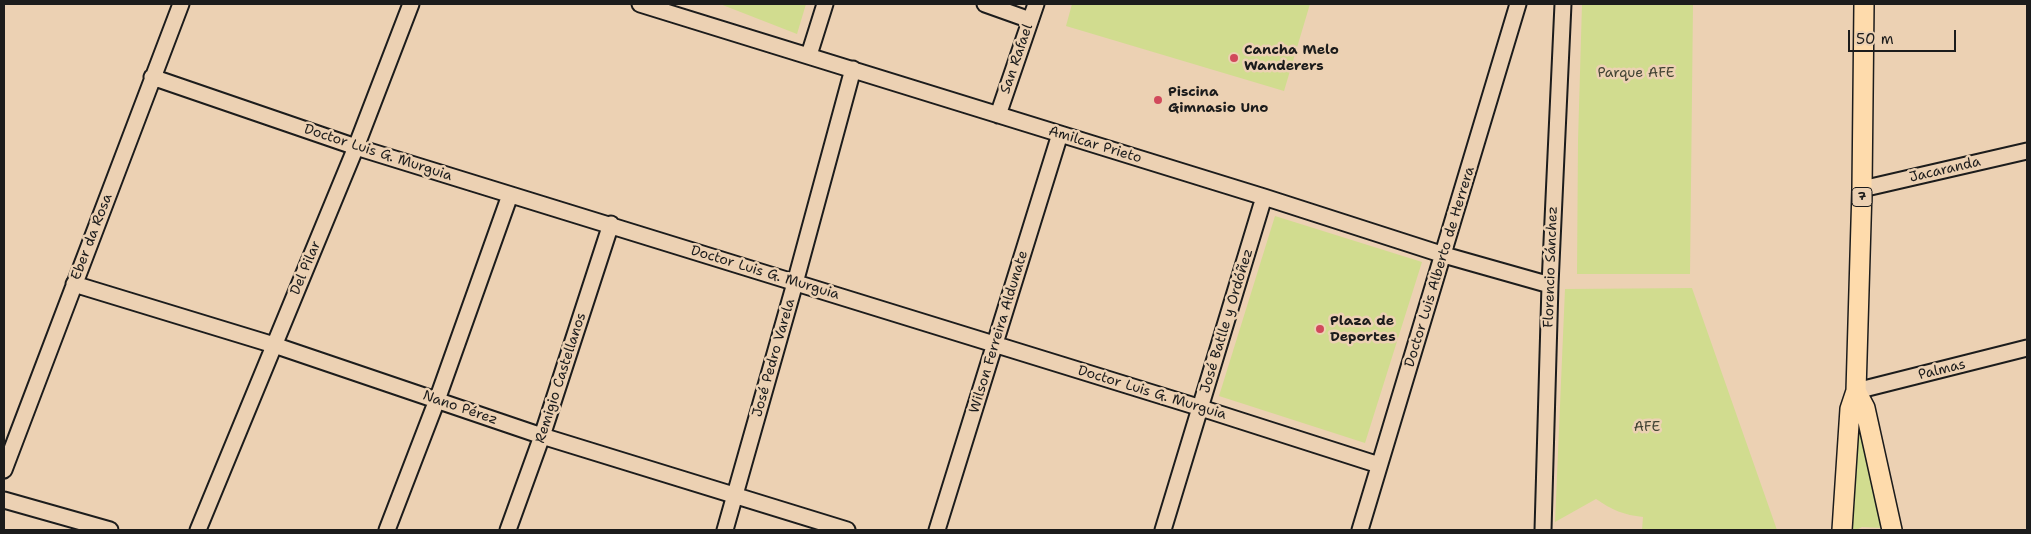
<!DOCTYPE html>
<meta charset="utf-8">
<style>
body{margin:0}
#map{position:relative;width:2031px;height:534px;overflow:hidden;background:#ecd1b3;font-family:"Shantell Sans",sans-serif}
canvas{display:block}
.frame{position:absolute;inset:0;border:5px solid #1c1c1c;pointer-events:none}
.scale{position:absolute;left:1848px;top:30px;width:108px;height:22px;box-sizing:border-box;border:2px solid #1c1c1c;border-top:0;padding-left:6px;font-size:15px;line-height:18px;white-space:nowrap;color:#1c1c1c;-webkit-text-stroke:4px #ecd1b3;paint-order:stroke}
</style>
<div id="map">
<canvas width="2031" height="534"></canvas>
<div class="frame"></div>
<div class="scale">50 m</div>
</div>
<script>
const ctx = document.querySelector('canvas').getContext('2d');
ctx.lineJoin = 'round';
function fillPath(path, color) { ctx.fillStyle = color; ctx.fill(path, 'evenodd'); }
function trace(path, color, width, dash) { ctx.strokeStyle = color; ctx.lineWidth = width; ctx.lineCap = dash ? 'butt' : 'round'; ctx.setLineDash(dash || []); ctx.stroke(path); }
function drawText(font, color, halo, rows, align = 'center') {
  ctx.font = font + ' "Shantell Sans",sans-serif'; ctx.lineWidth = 5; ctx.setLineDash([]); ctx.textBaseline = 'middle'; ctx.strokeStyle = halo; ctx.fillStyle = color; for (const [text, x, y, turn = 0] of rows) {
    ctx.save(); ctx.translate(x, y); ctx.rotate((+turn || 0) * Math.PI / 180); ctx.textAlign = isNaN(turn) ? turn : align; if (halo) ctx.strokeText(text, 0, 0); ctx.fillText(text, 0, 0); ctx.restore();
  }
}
fillPath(new Path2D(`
 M720 4H806L797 34Z
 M1072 4H1310L1284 91 1066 26Z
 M1582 4H1693L1690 274H1577L1578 141Z
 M1275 216 1422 262 1365 443 1219 396Z
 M1692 288 1777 530H1642L1643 517C1624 515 1612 510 1596 499L1555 522 1565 289Z
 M1858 411 1881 528 1862 527 1856 530H1850Z`), '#d1dc8f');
const minor = new Path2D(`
 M640 4 1264 197 1444 255 1550 285
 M985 4 1030 20
 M809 55 825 4
 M152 77 356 147 1201 408 1379 465
 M998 115 1036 4
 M1862 189 2027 151
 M74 284 274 345 542 436 847 530
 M1856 391 2027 348
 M4 470 181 4
 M4 500 110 530
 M198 530 356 147 411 4
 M387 530 437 400 510 195
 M508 530 542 436 611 224
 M725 530 795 283 853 69
 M937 530 1060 134
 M1163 530 1264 197
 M1360 530 1518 4
 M1543 530 1550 285 1563 4`);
const major = new Path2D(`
 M1856 391 1865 408 1892 530
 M1842 530 1850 409 1856 391 1862 189 1864 4`);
trace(minor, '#1c1c1c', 19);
trace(major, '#1c1c1c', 22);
trace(minor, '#ecd1b3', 15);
trace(major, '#fedbac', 19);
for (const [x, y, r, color] of [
 [1234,58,5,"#d1495b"],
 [1158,100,5,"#d1495b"],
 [1320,329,5,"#d1495b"]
]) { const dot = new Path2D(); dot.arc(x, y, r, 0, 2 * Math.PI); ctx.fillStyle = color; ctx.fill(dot); trace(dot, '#ecd1b3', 2); }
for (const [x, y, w] of [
 [1862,197,20]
]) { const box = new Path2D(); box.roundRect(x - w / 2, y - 9.5, w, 19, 4); ctx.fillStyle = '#ecd1b3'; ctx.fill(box); trace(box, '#1c1c1c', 1); }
drawText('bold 12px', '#1c1c1c', null, [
 ["7",1862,197]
]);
drawText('bold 14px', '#1c1c1c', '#ecd1b3', [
 ["Cancha Melo",1244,50],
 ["Wanderers",1244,66],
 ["Piscina",1168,92],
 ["Gimnasio Uno",1168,108],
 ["Plaza de",1330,321],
 ["Deportes",1330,337]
], 'left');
drawText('14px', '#1c1c1c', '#ecd1b3', [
 ["San Rafael",1017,59,-71],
 ["Amilcar Prieto",1095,145,17],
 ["Doctor Luis G. Murguia",378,153,18],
 ["Jacaranda",1945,170,-13],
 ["Eber da Rosa",92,237,-69],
 ["Doctor Luis Alberto de Herrera",1440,267,-73],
 ["Florencio Sánchez",1551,267,-88],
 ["Del Pilar",306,268,-67],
 ["Doctor Luis G. Murguia",765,273,17],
 ["José Batlle y Ordóñez",1227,321,-73],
 ["Wilson Ferreira Aldunate",999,332,-73],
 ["José Pedro Varela",774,358,-74],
 ["Palmas",1942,370,-14],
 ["Remigio Castellanos",561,378,-72],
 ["Doctor Luis G. Murguia",1152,393,17],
 ["Nano Pérez",460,408,19]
]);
drawText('14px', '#404233', '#ecd1b3', [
 ["Parque AFE",1636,73],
 ["AFE",1647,427]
]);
</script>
